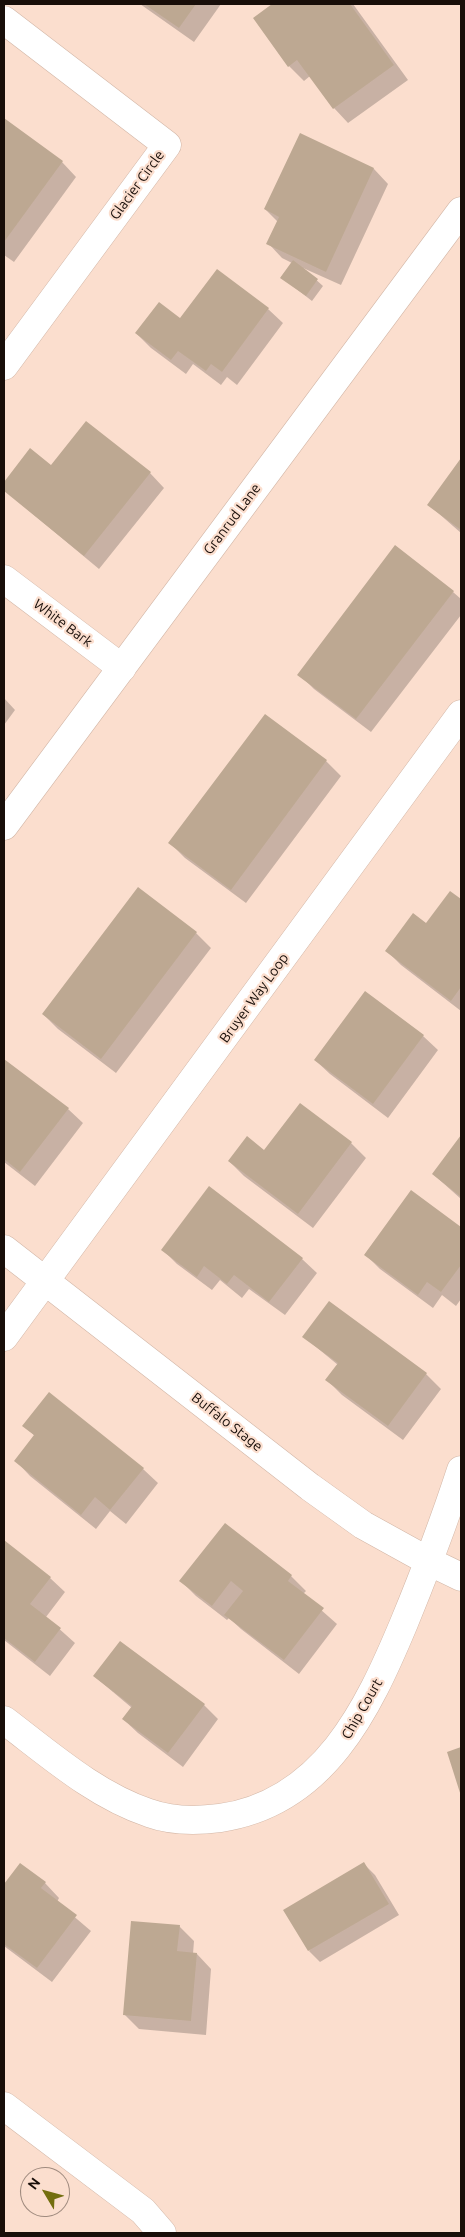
<!DOCTYPE html>
<style>
body{margin:0}
#map{position:relative;width:465px;height:2237px;overflow:hidden;background:#fbdece;font-family:Ubuntu,sans-serif}
canvas{display:block}
.frame{position:absolute;inset:0;border:5px solid #180e09;pointer-events:none}
.north{position:absolute;left:20px;top:2167px;width:50px;height:50px;box-sizing:border-box;background:#fbdece;border:1px solid #a08b7f;border-radius:50%;rotate:307deg;font-size:14px;font-weight:700;line-height:20px;text-align:center;color:#180e09}
.north::after{content:'';display:block;margin:auto;width:18px;height:22px;background:#736e0e;clip-path:polygon(50% 0,100% 100%,50% 72%,0 100%)}
</style>
<div id="map">
<canvas width="465" height="2237"></canvas>
<div class="frame"></div>
<div class="north">N</div>
</div>
<script>
const ctx = document.querySelector('canvas').getContext('2d');
ctx.lineJoin = 'round';
function fillPath(path, color) { ctx.fillStyle = color; ctx.fill(path, 'evenodd'); }
function trace(path, color, width, dash) { ctx.strokeStyle = color; ctx.lineWidth = width; ctx.lineCap = dash ? 'butt' : 'round'; ctx.setLineDash(dash || []); ctx.stroke(path); }
function drawText(font, color, halo, rows, align = 'center') {
  ctx.font = font + ' Ubuntu,sans-serif'; ctx.lineWidth = 4.5; ctx.setLineDash([]); ctx.textBaseline = 'middle'; ctx.strokeStyle = halo; ctx.fillStyle = color; for (const [text, x, y, turn = 0] of rows) {
    ctx.save(); ctx.translate(x, y); ctx.rotate((+turn || 0) * Math.PI / 180); ctx.textAlign = isNaN(turn) ? turn : align; if (halo) ctx.strokeText(text, 0, 0); ctx.fillText(text, 0, 0); ctx.restore();
  }
}
fillPath(new Path2D(`
 M140 4H221L194 42Z
 M274 4H353L408 80 348 123 334 108 310 76 304 81 289 66 255 18Z
 M4 120 62 162 76 177 14 262 4 255Z
 M300 135 374 169 388 184 341 285 303 268 323 286 312 301 281 277 292 263 282 258 268 243 278 222 265 209Z
 M268 309 283 323 237 385 227 377 221 385 193 364 186 374 151 348 136 333 181 320Z
 M31 450 51 467 150 473 164 488 99 569 4 490V484Z
 M461 460V533L429 505Z
 M453 592 461 599V615L371 732 314 689 299 674Z
 M4 698 15 710 4 725Z
 M265 715 326 761 341 776 246 903 185 858 170 843Z
 M451 893 461 901V1011L401 965 387 951 427 925Z
 M196 933 211 948 116 1073 58 1029 43 1014Z
 M423 1036 438 1050 388 1118 330 1074 315 1060Z
 M4 1060 68 1109 83 1123 35 1186 4 1162Z
 M301 1105 351 1143 366 1158 313 1228 244 1176 229 1161 265 1151Z
 M461 1137V1199L433 1174Z
 M412 1192 461 1229V1299L456 1306 442 1295 433 1308 380 1269 365 1254Z
 M163 1250 302 1259 317 1273 285 1315 249 1289 242 1298 220 1280 212 1290 177 1264Z
 M329 1303 426 1374 441 1389 403 1440 342 1395 327 1380 338 1365 304 1337Z
 M24 1426 143 1469 158 1483 126 1524 110 1511 96 1529 30 1476 16 1461 35 1436Z
 M4 1542 50 1578 65 1592 46 1617 75 1643 50 1676 4 1640Z
 M291 1576 306 1591 303 1594 337 1624 299 1674 241 1629 229 1618 227 1620 196 1596 181 1581Z
 M94 1676 204 1705 218 1719 183 1767 138 1733 123 1719 132 1708Z
 M364 1864 375 1875 399 1915 320 1962 309 1951Z
 M20 1865 45 1883 59 1898 57 1902 91 1931 52 1982 4 1946V1886Z
 M179 1926 194 1941 193 1954H197L211 1969 206 2035 139 2029 124 2014Z`), '#0003');
fillPath(new Path2D(`
 M144 4H196L179 28Z
 M272 4H350L394 65 333 109 297 60 288 67 253 18Z
 M4 118 63 161 4 242Z
 M300 133 374 168 326 272 266 244 279 217 264 209Z
 M293 260 318 279 306 296 280 278Z
 M217 269 269 308 222 372 211 364 206 371 178 351 171 360 135 333 159 302 180 318Z
 M86 421 151 472 84 556 4 491V482L30 448 51 465Z
 M461 458V530L427 505Z
 M395 545 454 591 356 719 297 675Z
 M265 714 327 760 231 890 168 843Z
 M138 887 197 932 101 1059 42 1014Z
 M450 891 461 899V987L451 1001 385 951 413 913 426 923Z
 M365 991 424 1035 373 1104 314 1060Z
 M4 1059 69 1108 20 1172 4 1159Z
 M300 1103 352 1142 298 1214 228 1161 247 1136 264 1150Z
 M461 1135V1197L432 1174Z
 M209 1186 303 1258 269 1302 234 1275 227 1284 204 1266 197 1277 161 1250Z
 M411 1190 461 1227V1265L441 1292 427 1282 418 1295 364 1255Z
 M329 1301 427 1373 388 1426 325 1380 338 1363 302 1337Z
 M49 1392 144 1468 110 1510 95 1497 81 1515 14 1461 34 1435 22 1426Z
 M225 1523 292 1575 288 1581 324 1608 284 1660 224 1615 243 1591 231 1581 212 1606 179 1581Z
 M4 1540 51 1577 30 1604 61 1628 35 1662 4 1638Z
 M120 1641 205 1704 168 1753 122 1719 132 1706 93 1676Z
 M461 1747V1796L447 1752Z
 M364 1862 389 1904 308 1951 283 1910Z
 M20 1863 46 1882 41 1888 77 1915 37 1968 4 1944V1884Z
 M131 1921 180 1925 177 1951 197 1953 191 2021 123 2015Z`), '#bda892');
const minor = new Path2D(`
 M4 20 167 145 4 366
 M4 579 122 668
 M4 826 461 211
 M4 1249 310 1487 363 1525 430 1562 461 1577
 M4 1337 461 714
 M4 1720C49 1754 95 1795 149 1813 171 1821 197 1821 220 1818 324 1803 368 1709 404 1623 425 1572 444 1522 461 1470
 M4 2106 143 2211 162 2233`);
trace(minor, '#d2b6a6', 29);
trace(minor, '#fff', 28);
drawText('14px', '#180e09', '#fbdece', [
 ["Glacier Circle",137,185,-54],
 ["Granrud Lane",232,519,-53],
 ["White Bark",63,623,37],
 ["Bruyer Way Loop",254,998,-54],
 ["Buffalo Stage",227,1422,38],
 ["Chip Court",362,1709,-60]
]);
</script>
